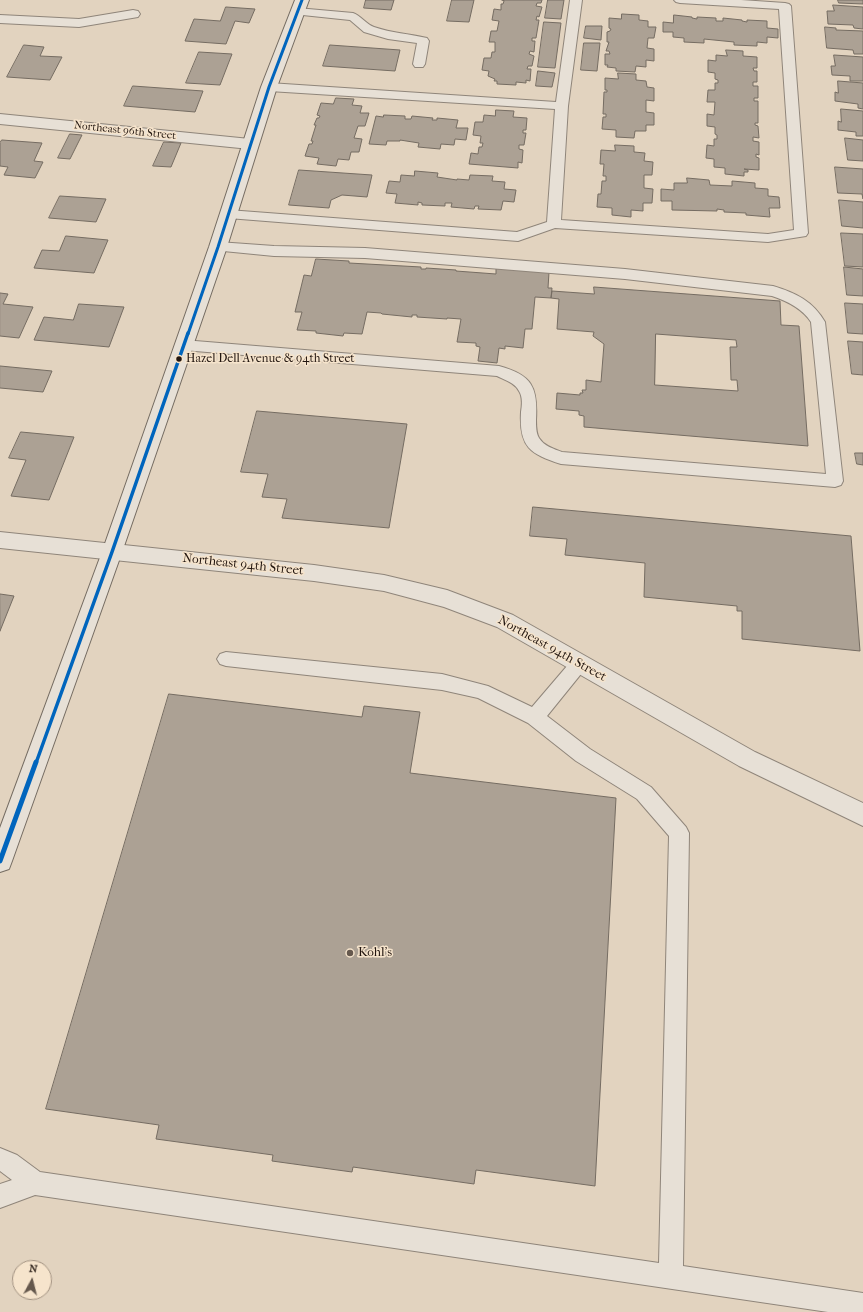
<!DOCTYPE html>
<style>
body{margin:0}
#map{position:relative;width:863px;height:1312px;overflow:hidden;background:#e2d3bf;font-family:"IM FELL French Canon",serif}
canvas{display:block}
.north{position:absolute;left:12px;top:1260px;width:40px;height:40px;box-sizing:border-box;background:#f6e4cc;border:1px solid #a19180;border-radius:50%;rotate:7deg;font-size:11px;font-weight:700;line-height:16px;text-align:center;color:#21150f}
.north::after{content:'';display:block;margin:auto;width:14px;height:18px;background:#65584d;clip-path:polygon(50% 0,100% 100%,50% 72%,0 100%)}
</style>
<div id="map">
<canvas width="863" height="1312"></canvas>
<div class="north">N</div>
</div>
<script>
const ctx = document.querySelector('canvas').getContext('2d');
ctx.lineJoin = 'round';
function fillPath(path, color) { ctx.fillStyle = color; ctx.fill(path, 'evenodd'); }
function trace(path, color, width, dash) { ctx.strokeStyle = color; ctx.lineWidth = width; ctx.lineCap = dash ? 'butt' : 'round'; ctx.setLineDash(dash || []); ctx.stroke(path); }
function drawText(font, color, halo, rows, align = 'center') {
  ctx.font = font + ' "IM FELL French Canon",serif'; ctx.lineWidth = 3; ctx.setLineDash([]); ctx.textBaseline = 'middle'; ctx.strokeStyle = halo; ctx.fillStyle = color; for (const [text, x, y, turn = 0] of rows) {
    ctx.save(); ctx.translate(x, y); ctx.rotate((+turn || 0) * Math.PI / 180); ctx.textAlign = isNaN(turn) ? turn : align; if (halo) ctx.strokeText(text, 0, 0); ctx.fillText(text, 0, 0); ctx.restore();
  }
}
const building = new Path2D(`
 M366 0H394L391 10 364 8Z
 M452 0H474L469 22 447 21Z
 M502 0H542L541 3H537L536 6 542 7 539 17 537 16 536 20H539L536 38H532V41H535L534 52 530 51 529 54 534 56 532 66H528L527 69H531L530 81 526 80V83L516 82V85L497 84V81H494L495 79 488 76 489 71 482 70 484 58H491L492 52H495V42H489L491 31H497L499 21 492 20 494 9 501 10V4H503L504 1Z
 M548 0H564L561 19 545 18Z
 M838 0H863V4L839 3Z
 M833 5 863 7V29L854 28 853 25 828 24 827 11H834Z
 M226 7 255 9 249 23 235 21 226 44 185 41 194 19 220 21Z
 M622 14 639 15V20L648 21V27H656L654 38H648L647 48 654 49V61L646 60V67L636 66 635 72 616 71V68L607 67 608 65H605V54H610L609 51H606L609 42H607V32L610 31 611 29 609 28V18L621 19Z
 M674 15 692 17V18L697 19V17L716 18V21H723V18L742 20V21L747 22V20L767 21V28L778 29V38L767 37V43L757 42V46L734 45V42L704 39V43L684 42V38L673 37V32H663V22L673 23Z
 M544 22 561 23 555 68 538 67Z
 M586 26H602L601 40 584 38Z
 M825 27 836 28V30L863 31V54H854L853 50 827 48Z
 M584 43H600L597 71 581 70Z
 M24 45 44 47 40 56 62 57 50 80 7 77Z
 M330 45 400 50 395 71 323 66Z
 M726 50 743 51V56L757 57V68H753L754 71H757V82H753V86H758V98H754V101H758V123H755V125L758 126 759 138 753 137V141L759 142V155L756 154V157L759 158V170L744 169 748 170V172H744V176L725 174V168L714 167V159L706 158 707 145 714 146V139H717V135L715 134V127L707 126V114L714 115 715 102H707L708 90H715V83H718V80L715 79V73L708 72V60L716 61V55L727 56Z
 M199 52 232 54 220 85 186 83Z
 M834 55 863 57V81H850V76L832 75 831 66H835Z
 M538 71 555 73 552 87 536 86Z
 M618 73 636 74V80L646 81 647 87 654 88V101L646 100V112L654 113V125H646V131H635L634 138 616 137V130L602 129 603 117H606V114H603L604 92H607V90H605V78L618 79Z
 M838 81 863 83V109L858 108V104L835 101V92L838 93Z
 M133 86 203 91 195 112 124 106Z
 M336 98 354 99 352 105 362 106 360 113H369L365 126H358L354 138 362 139 359 152H351L349 160 338 159 336 166 317 164 319 158 305 156 309 144H312L313 141H311L316 125H314L317 118H319L320 116 317 115 321 103 333 104Z
 M841 109 863 111V136H856V132L838 130V121L841 122Z
 M496 110 514 111 513 117 527 118 526 130H523V133H526L524 145H519V149L523 150 522 163 518 162V168L469 164 471 153 478 154 479 147H482L483 143H480L481 136 473 135 475 122H483L484 115 495 116Z
 M384 115 405 116V119H411L412 116 433 118 432 120H437V118L458 120 456 128H468L466 140 455 139 454 145 441 144 440 149 418 147 419 143 400 140V141H387L386 145 369 144 376 116 383 117Z
 M70 134 82 135 70 159 58 158Z
 M845 138 863 140V161L848 160Z
 M2 140 42 143 34 161 43 162 35 178 4 175 8 167 0 166V143Z
 M164 142 181 143 171 167 153 166Z
 M615 145 634 146V152L645 153 644 161 653 162 652 175H644V188L653 189 652 203H643V211L631 210V217L612 215V208L597 207 598 194H601L602 181H606V176H603L604 164H600L601 150 615 151Z
 M835 167 863 169V199L862 194 838 193Z
 M299 170 372 175 367 197 342 195 331 200 329 208 289 205Z
 M415 171 438 173 437 177 457 180V179L469 180 470 175 493 176 492 181 505 182 504 189 516 190 514 202 503 201 501 210 478 209 479 206H475L474 209 451 207 452 203H445V206L422 205V203L418 202V205L395 203 397 194 386 193 389 181 400 182 401 175 414 176Z
 M687 178 709 180 710 185 732 186V181L755 183V188L768 189V196L779 197 780 208H769L770 217 746 215V213L724 212V210L717 209V211L672 210V201H661V189L674 190V183H687Z
 M60 196 106 199 96 222 49 218Z
 M839 200 863 202V228L842 226Z
 M841 233 863 234V267L845 266Z
 M66 236 108 240 94 273 34 268 42 250 59 251Z
 M316 259 349 261V263L421 267V269H426V268L456 270V271L496 274V268L549 272 548 288H552L551 298 535 297 532 329H525L523 348 505 346V349L499 348 497 363 478 361 480 347 476 346V343L457 342 461 319 447 318V319L417 317V315H412V317L382 314 381 313 367 312 362 334 344 333 343 336 316 333V331L297 330 302 312H295L304 275 311 276Z
 M844 267 863 269V296L847 295Z
 M594 287 780 301 781 325 799 326 808 446 584 427V416L579 415V411L556 409 557 393 580 395V393H583L582 390H586V380L601 382 604 344 593 336 594 332 557 329 559 299 551 298 552 291 594 294ZM656 334 736 340 737 347H730L731 380H737L738 391 655 385Z
 M0 293 8 294 3 304 33 307 19 338 0 336Z
 M845 303 863 304V334L848 333Z
 M79 304 124 307 109 347 34 340 44 317 73 320Z
 M848 341 863 342V375L852 374Z
 M0 366 52 371 43 392 0 388Z
 M257 411 407 424 389 528 282 518 287 499 262 497 268 474 241 472Z
 M21 432 74 437 49 500 11 496 26 460 9 458Z
 M855 453H863V465L857 464Z
 M533 507 851 536 860 651 742 639V611H737V606L644 597 645 563 565 555 567 539 530 536Z
 M0 594 14 596 0 631Z
 M169 694 362 717 364 706 420 712 410 773 616 798 595 1186 476 1170 474 1184 353 1167 352 1172 272 1161 273 1155 156 1139 159 1125 46 1109Z`);
fillPath(building, '#aca194');
trace(building, '#756c62', 1);
const service = new Path2D(`
 M570 0H582L568 106 561 220 768 234 794 230 779 9 680 3 676 2 674 0H741L785 3 789 4 791 6 808 233 806 236 768 242 555 228 518 241 228 218 223 217 221 214 223 211 228 210 517 232 547 222 555 109 269 91 265 90 263 87 265 84 269 83 556 102Z
 M297 8 353 13C361 16 366 24 374 27 391 33 410 34 427 38L429 41 425 64 423 67H415L413 64 417 43 388 39 364 32 350 20 293 14 291 12 293 10Z
 M218 242 274 246 365 248 625 269 773 286C796 293 813 301 825 322L843 481 841 485 835 487 561 464C530 454 519 447 521 412 522 406 523 397 519 391 515 383 505 380 497 376L183 350 178 349 176 345 178 341 183 340 499 366C532 375 538 387 536 420 536 426 536 433 539 438 544 446 554 449 562 452L826 474 811 322C802 308 787 301 772 296L625 279 365 258 274 256 213 250 211 247 213 244Z
 M226 652 442 674 488 686 532 707 573 659 579 656 585 659 588 664 585 669 547 716 590 749 651 787 686 827 689 833 683 1266 863 1293V1312H828L35 1195 0 1208V1184L12 1180 0 1171V1148L17 1155 40 1172 659 1263 669 836 637 799 576 761 528 723 478 698 442 690 226 666 220 664 217 659 220 654Z`);
const minor = new Path2D(`
 M133 10 138 11 140 14 138 17 79 27 0 23V15L79 19Z
 M0 114 250 139 256 141 258 144 256 147 250 149 0 124Z`);
const tertiary = new Path2D(`
 M0 532 314 565 384 575 447 590 513 615 755 752 863 803V826L739 766 497 627 444 607 384 591 314 581 0 548Z`);
const secondary = new Path2D(`
 M295 0H309L277 87 227 247 122 552 12 861 9 869 0 872V828L102 552 209 247 261 87Z`);
trace(service, '#8f857a', 2);
trace(minor, '#8f857a', 2);
trace(tertiary, '#8f857a', 2);
trace(secondary, '#756c62', 2);
fillPath(service, '#e7e0d6');
fillPath(minor, '#e7e0d6');
fillPath(tertiary, '#e7e0d6');
fillPath(secondary, '#e7e0d6');
trace(new Path2D(`
 M188 334 218 247 269 87 302 0`), '#0065bd', 3);
trace(new Path2D(`
 M36 763 112 552 188 333`), '#0065bd', 3.5);
trace(new Path2D(`
 M0 861 36 762`), '#0065bd', 5);
for (const [x, y, r, color] of [
 [179,359,3.5,"#21150f"],
 [350,953,4,"#65584d"]
]) { const dot = new Path2D(); dot.arc(x, y, r, 0, 2 * Math.PI); ctx.fillStyle = color; ctx.fill(dot); trace(dot, '#f6e4cc', 1.5); }
drawText('11px', '#21150f', '#f6e4cc', [
 ["Northeast 96th Street",125,131,6]
]);
drawText('12px', '#21150f', '#f6e4cc', [
 ["Hazel Dell Avenue & 94th Street",186,359]
], 'left');
drawText('13px', '#21150f', '#f6e4cc', [
 ["Northeast 94th Street",243,565,6],
 ["Northeast 94th Street",552,649,29]
]);
drawText('13px', '#21150f', '#f6e4cc', [
 ["Kohl's",358,953]
], 'left');
</script>
